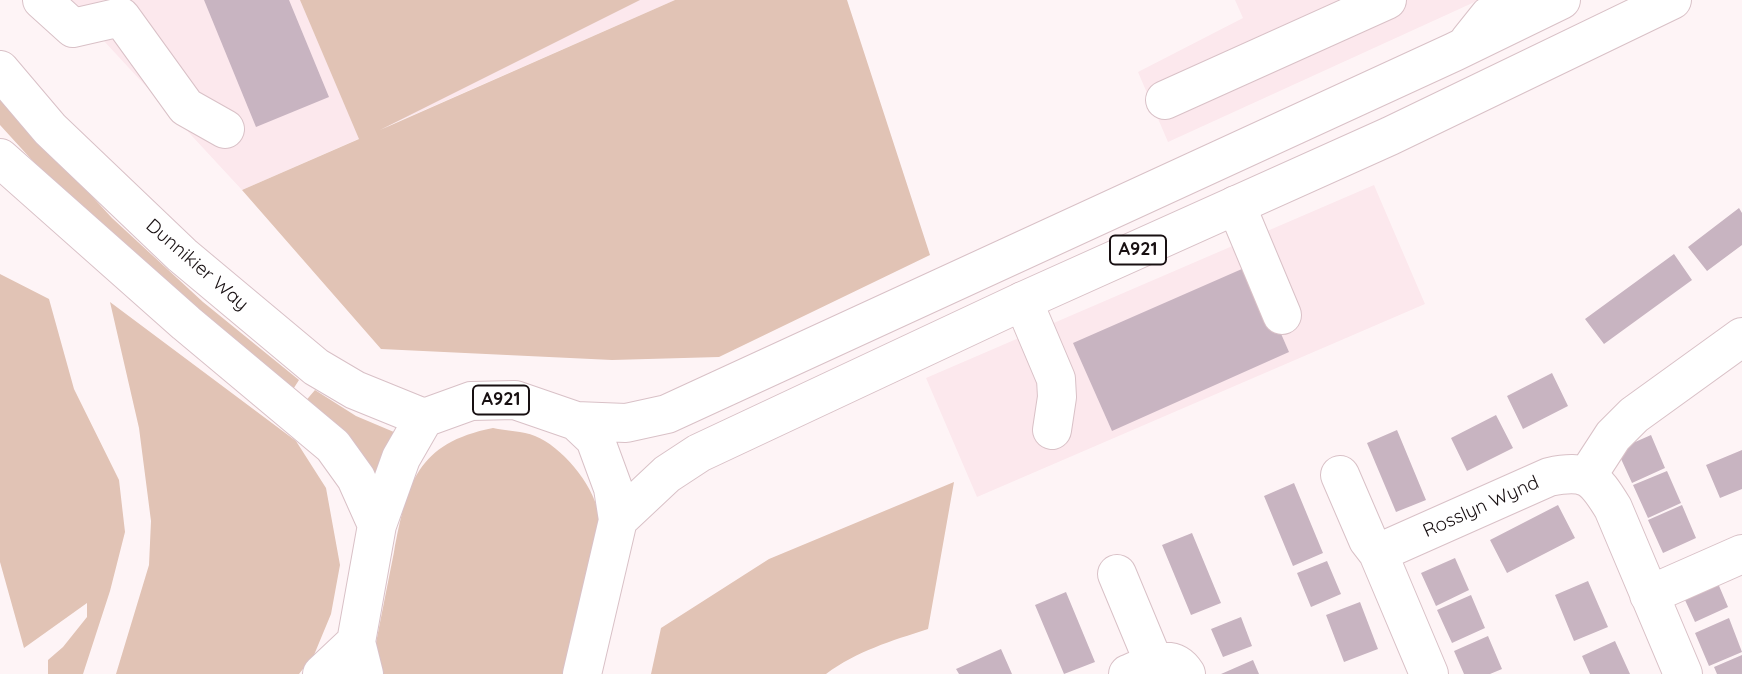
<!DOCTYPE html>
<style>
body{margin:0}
canvas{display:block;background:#fef4f6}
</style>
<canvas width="1742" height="674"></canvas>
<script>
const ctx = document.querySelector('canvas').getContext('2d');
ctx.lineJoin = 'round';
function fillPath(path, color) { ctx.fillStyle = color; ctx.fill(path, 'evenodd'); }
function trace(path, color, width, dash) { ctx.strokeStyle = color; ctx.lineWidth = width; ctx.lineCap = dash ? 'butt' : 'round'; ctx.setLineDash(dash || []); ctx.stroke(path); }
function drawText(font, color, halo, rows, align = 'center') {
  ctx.font = font + ' Quicksand,sans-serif'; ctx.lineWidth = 5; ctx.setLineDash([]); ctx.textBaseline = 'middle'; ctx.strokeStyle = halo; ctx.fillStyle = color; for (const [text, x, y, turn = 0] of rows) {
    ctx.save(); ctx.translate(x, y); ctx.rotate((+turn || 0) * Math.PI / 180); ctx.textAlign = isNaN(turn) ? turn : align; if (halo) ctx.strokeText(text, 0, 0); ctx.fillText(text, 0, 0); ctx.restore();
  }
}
fillPath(new Path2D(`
 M66 0H675L242 190Z
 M1235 0H1479L1168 142 1138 72 1243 18Z
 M1374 185 1425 304 977 497 926 378Z`), '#fce8ed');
fillPath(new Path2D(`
 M300 0H640L380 130 675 0H847L930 255 719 357 612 360 381 349 242 190 359 139Z
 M0 96 112 218 203 302 299 380 290 394 62 193 0 125Z
 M0 274 49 299 74 389 119 480 125 532 110 591 83 674H48V660L63 647 87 617V603L24 648 0 562Z
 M110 302 296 441 326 488 340 565 331 614 314 655 299 674H116L149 565 151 521 139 428Z
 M315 390 356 416 401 435 383 456 374 479 303 404Z
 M493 428C506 431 523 431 535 436 561 446 593 484 598 512 605 548 576 635 566 674H383L379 664 376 643C382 612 388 582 394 552 407 483 417 443 493 428Z
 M954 482 928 629C891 641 857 651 826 674H651L661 628 769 559Z`), '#e1c3b5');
fillPath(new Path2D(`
 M204 0H289L329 97 256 127Z
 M1739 208 1742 213V245L1707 271 1688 247Z
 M1674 254 1692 280 1604 344 1585 319Z
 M1251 265 1289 352 1112 431 1073 343Z
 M1552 373 1568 406 1523 429 1507 396Z
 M1496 415 1513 448 1467 471 1451 438Z
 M1397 430 1426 500 1396 512 1367 443Z
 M1651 435 1665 468 1632 483 1617 450Z
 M1742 450V489L1720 498 1706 465Z
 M1667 471 1681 503 1648 518 1633 485Z
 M1294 483 1323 553 1293 566 1264 496Z
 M1558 505 1575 538 1507 573 1490 540Z
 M1682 505 1696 538 1663 553 1648 520Z
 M1192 533 1221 603 1191 615 1162 545Z
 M1455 558 1469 590 1436 606 1421 573Z
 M1327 561 1341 594 1311 607 1297 573Z
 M1714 574 1728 607 1695 622 1680 589Z
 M1588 581 1608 627 1574 641 1555 595Z
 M1066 592 1095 662 1064 674 1035 605Z
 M1471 595 1485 628 1452 643 1437 610Z
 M1360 602 1378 649 1344 662 1326 615Z
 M1241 617 1252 646 1223 657 1211 629Z
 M1729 618 1742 652 1709 666 1695 633Z
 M1488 636 1502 669 1490 674H1464L1454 651Z
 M1615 641 1630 674H1590L1582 656Z
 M1001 649 1012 674H959L956 669Z
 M1742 655V674H1717L1714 667Z
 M1253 660 1259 674H1221Z`), '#c8b4c1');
const minor = new Path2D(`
 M42 0 73 28 121 17 186 107 225 129
 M1469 41 1489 16 1515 0
 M1165 100 1387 0
 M1236 205 1282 315
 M1023 301 1056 379 1057 397 1052 430
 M1340 475 1368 540 1378 553 1429 674
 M1587 476 1613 436 1634 415 1742 337
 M1378 553 1549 477C1587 469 1594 477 1613 508L1683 674
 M1117 574 1154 663
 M1649 595 1742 554
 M1128 674C1147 666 1172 651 1186 674`);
const major = new Path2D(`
 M0 70 50 129 182 255 316 367 355 390 424 418
 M0 158 186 323 333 446 356 478 377 525
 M576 421 626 423 667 414 1454 52 1561 0
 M618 520 667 474 699 453 1023 301 1390 136 1672 0
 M322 674 356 642
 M364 674 356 642 377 525 401 458 424 418 471 401 515 400 576 421 595 439 613 488 618 520 582 674`);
trace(minor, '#d9c1c7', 40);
trace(major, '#d9c1c7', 40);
trace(minor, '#fff', 38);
trace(major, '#fff', 38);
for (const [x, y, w] of [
 [1138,250,56],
 [501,400,56]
]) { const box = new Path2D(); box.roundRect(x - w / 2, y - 14.5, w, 29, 5); ctx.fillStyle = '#fff'; ctx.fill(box); trace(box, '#181012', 2); }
drawText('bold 18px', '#181012', null, [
 ["A921",1138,250],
 ["A921",501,400]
]);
drawText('19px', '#181012', '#fff', [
 ["Dunnikier Way",197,265,41],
 ["Rosslyn Wynd",1481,507,-24]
]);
</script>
